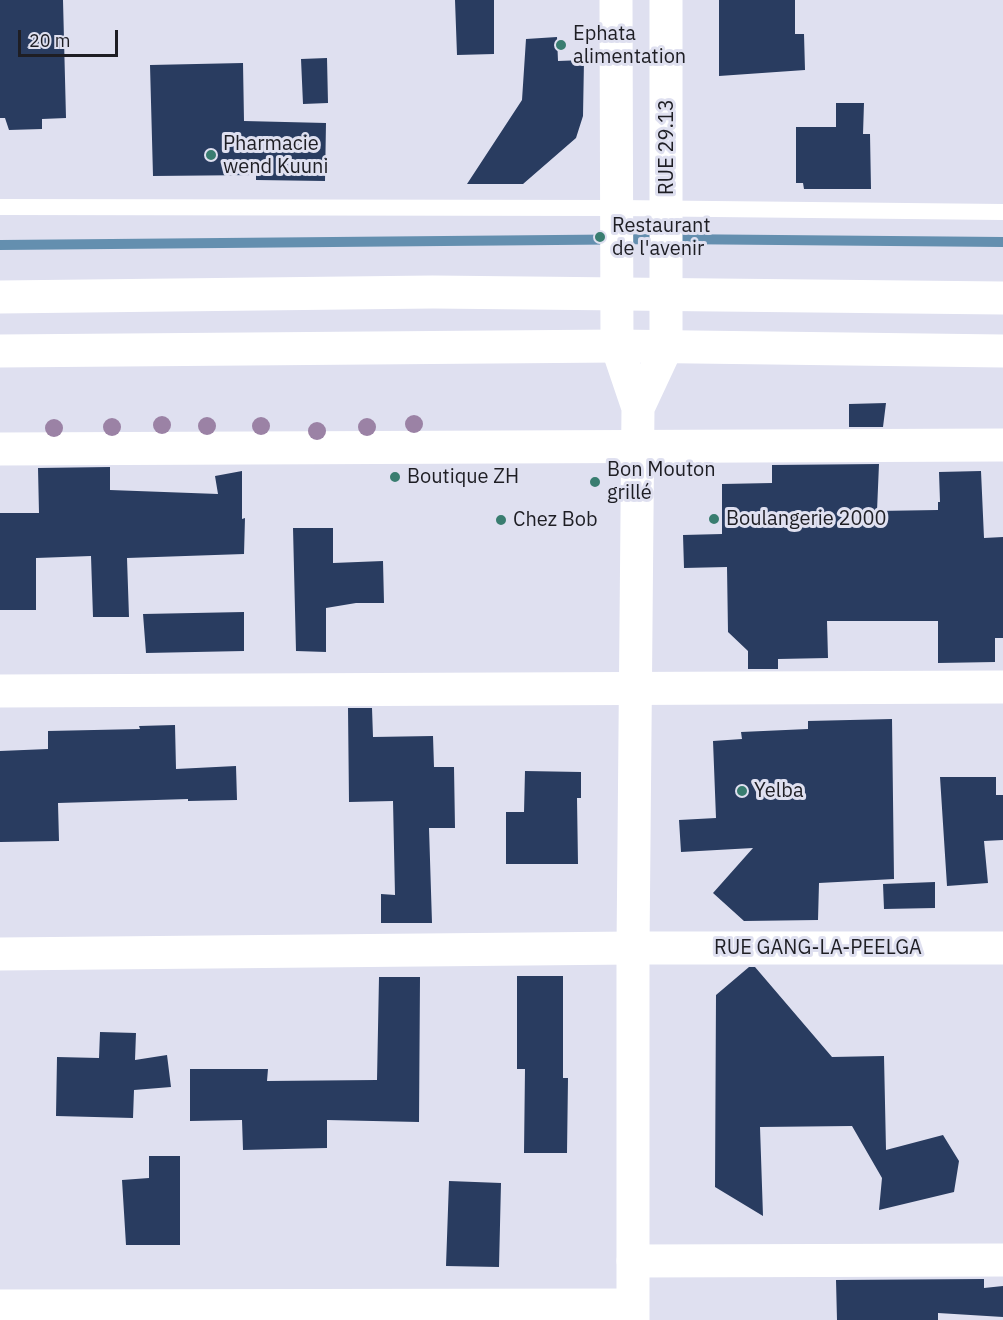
<!DOCTYPE html>
<meta charset="utf-8">
<style>
body{margin:0}
#map{position:relative;width:1003px;height:1320px;overflow:hidden;background:#dfe0f0;font-family:"IBM Plex Sans",sans-serif}
canvas{display:block}
.scale{position:absolute;left:18px;top:30px;width:100px;height:27px;box-sizing:border-box;border:3px solid #1e1e24;border-top:0;padding-left:8px;font-size:18px;line-height:21px;white-space:nowrap;color:#1e1e24;-webkit-text-stroke:4px #dfe0f0;paint-order:stroke}
</style>
<div id="map">
<canvas width="1003" height="1320"></canvas>
<div class="scale">20 m</div>
</div>
<script>
const ctx = document.querySelector('canvas').getContext('2d');
ctx.lineJoin = 'round';
function trace(path, color, width, dash) { ctx.strokeStyle = color; ctx.lineWidth = width; ctx.lineCap = dash ? 'butt' : 'round'; ctx.setLineDash(dash || []); ctx.stroke(path); }
function fillPath(path, color) { ctx.fillStyle = color; ctx.fill(path, 'evenodd'); }
function drawText(font, color, halo, rows, align = 'center') {
  ctx.font = font + ' "IBM Plex Sans",sans-serif'; ctx.lineWidth = 6; ctx.setLineDash([]); ctx.textBaseline = 'middle'; ctx.strokeStyle = halo; ctx.fillStyle = color; for (const [text, x, y, turn = 0] of rows) {
    ctx.save(); ctx.translate(x, y); ctx.rotate((+turn || 0) * Math.PI / 180); ctx.textAlign = isNaN(turn) ? turn : align; if (halo) ctx.strokeText(text, 0, 0); ctx.fillText(text, 0, 0); ctx.restore();
  }
}
trace(new Path2D(`
 M0 245 666 239 1003 242`), '#648faf', 10);
fillPath(new Path2D(`
 M0 0H63L66 118 42 119V129L9 130 5 118H0Z
 M455 0H494V54L457 55Z
 M719 0H795V34H804L805 70 719 76Z
 M557 37 558 61 584 60 583 116 576 138 523 184H467L522 100 526 39Z
 M327 58 328 103 303 104 301 59Z
 M243 63 244 121 326 123 325 181 256 180V175L153 176 150 65Z
 M836 103H864L863 134H870L871 189H804L803 183H796V127H836Z
 M886 403 883 427H849V404Z
 M879 464 877 511 938 510V502H940L939 472 981 471 984 538 1003 537V638H995V662L938 663V621H827L828 658 778 659V669H748V651L728 632 727 567 684 568 683 535 722 534V484L772 483V465Z
 M110 467V490L218 494 215 476 242 471V519L245 518 244 554 127 558 129 617H93L91 556 36 558V610H0V513H39L38 468Z
 M293 528H333V563L383 561 384 603H356L326 608V652L296 651Z
 M244 612V651L146 653 143 614Z
 M348 708H372L373 737 433 736 434 767H454L455 828H429L432 923H381V894L395 895 393 801 349 802Z
 M892 719 894 879 819 883 818 920 744 921 713 893 753 848 681 852 679 820 716 818 713 741 742 739 741 732 808 729V721Z
 M175 725 176 769 236 766 237 800 188 801V799L58 803 59 841 0 842V751L48 749V731L140 729 139 726Z
 M525 771 581 772V798H577L578 864H506V812H524Z
 M940 777H996V795H1003V840L984 841 988 883 947 886Z
 M935 882V908L884 909 883 884Z
 M749 967H755L832 1057 884 1056 886 1150 943 1135 959 1161 954 1192 879 1210 882 1178 852 1126 760 1127 763 1216 715 1187 716 995Z
 M517 976H563V1078H568L567 1153H524L525 1069H517Z
 M379 977H420L419 1122 327 1120V1148L243 1150 242 1120 190 1121V1069H268L267 1081 377 1080Z
 M100 1032 136 1033 135 1060 167 1055 171 1087 134 1090 133 1118 56 1116 57 1057 99 1058Z
 M149 1156H180V1245H126L122 1180 149 1178Z
 M449 1181 501 1183 499 1267 446 1266Z
 M984 1279V1288L1003 1286V1317L938 1313V1320H837L836 1280Z`), '#293c60');
trace(new Path2D(`
 M0 207 618 208 1003 212`), '#fff', 16);
trace(new Path2D(`
 M0 449 1003 445
 M0 691 1003 687
 M0 954 633 948H1003
 M633 1261 1003 1260
 M0 1306 632 1305`), '#fff', 33);
trace(new Path2D(`
 M616 0 617 346 638 408 633 948V1320
 M638 408 666 348V0`), '#fff', 33);
trace(new Path2D(`
 M0 297 433 292 1003 298
 M0 351 617 346 1003 351`), '#fff', 33);
ctx.fillStyle = '#9b82a5';
for (const [x, y] of [
 [414,424],
 [162,425],
 [207,426],
 [261,426],
 [112,427],
 [367,427],
 [54,428],
 [317,431]
]) { ctx.beginPath(); ctx.arc(x, y, 9, 0, 2 * Math.PI); ctx.fill(); }
for (const [x, y, r, color] of [
 [561,45,6,"#397d70"],
 [211,155,6,"#397d70"],
 [600,237,6,"#397d70"],
 [395,477,6,"#397d70"],
 [595,482,6,"#397d70"],
 [714,519,6,"#397d70"],
 [501,520,6,"#397d70"],
 [742,791,6,"#397d70"]
]) { const dot = new Path2D(); dot.arc(x, y, r, 0, 2 * Math.PI); ctx.fillStyle = color; ctx.fill(dot); trace(dot, '#dfe0f0', 2); }
drawText('20px', '#1e1e24', '#dfe0f0', [
 ["Ephata",573,34],
 ["alimentation",573,57],
 ["Pharmacie",223,144],
 ["wend Kuuni",223,167],
 ["Restaurant",612,226],
 ["de l'avenir",612,249],
 ["Bon Mouton",607,470],
 ["grillé",607,493],
 ["Boutique ZH",407,477],
 ["Boulangerie 2000",726,519],
 ["Chez Bob",513,520],
 ["Yelba",754,791]
], 'left');
drawText('20px', '#1e1e24', '#dfe0f0', [
 ["RUE 29.13",667,147,-90],
 ["RUE GANG-LA-PEELGA",818,948]
]);
</script>
